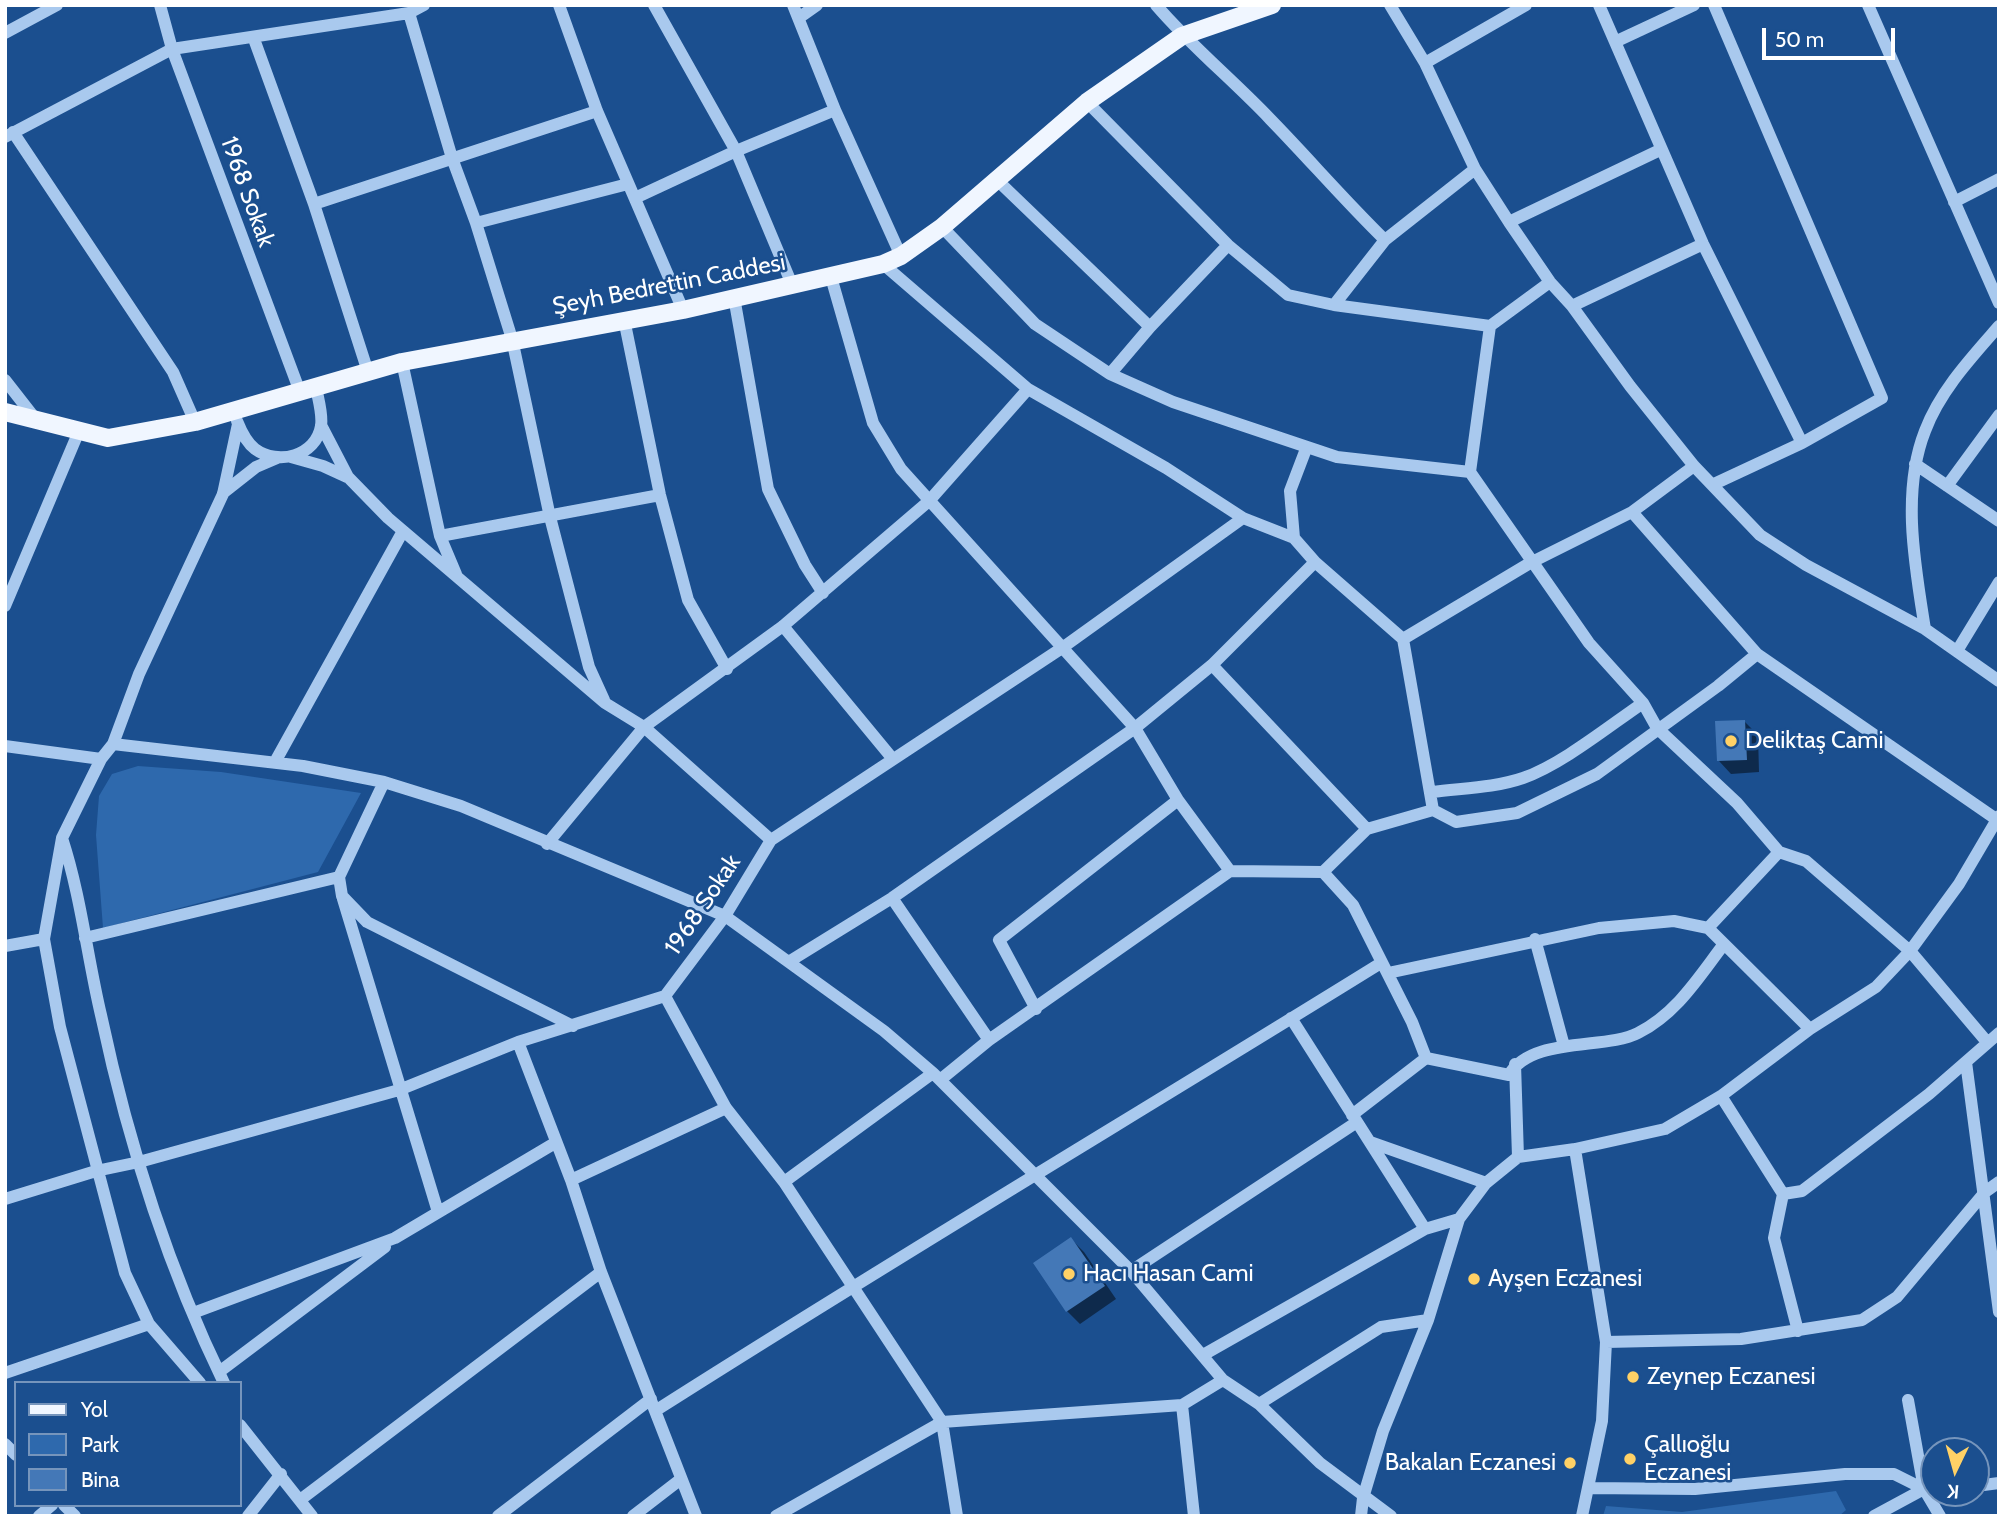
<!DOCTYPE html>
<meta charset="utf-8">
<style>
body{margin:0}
#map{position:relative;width:2004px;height:1521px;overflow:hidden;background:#1b4f8f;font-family:Cabin,sans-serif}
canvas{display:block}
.frame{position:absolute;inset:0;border:7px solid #fff;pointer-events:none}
.legend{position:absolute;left:14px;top:1381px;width:228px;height:126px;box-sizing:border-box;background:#1b4f8f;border:2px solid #7695bc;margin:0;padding:9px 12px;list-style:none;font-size:21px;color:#fff}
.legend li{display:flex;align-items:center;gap:14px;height:35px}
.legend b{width:35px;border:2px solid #7695bc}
.north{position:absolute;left:1920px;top:1437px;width:70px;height:70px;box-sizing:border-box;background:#1b4f8f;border:2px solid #7695bc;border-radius:50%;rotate:185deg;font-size:19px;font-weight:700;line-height:28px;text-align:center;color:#fff}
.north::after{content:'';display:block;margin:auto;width:24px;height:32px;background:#ffd166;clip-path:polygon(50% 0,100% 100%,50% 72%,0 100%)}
.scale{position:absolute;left:1762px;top:28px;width:133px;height:32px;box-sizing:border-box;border:4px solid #fff;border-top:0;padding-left:9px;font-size:21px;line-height:24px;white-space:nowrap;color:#fff;-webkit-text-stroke:5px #1b4f8f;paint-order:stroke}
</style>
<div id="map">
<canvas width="2004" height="1521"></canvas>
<div class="frame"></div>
<ul class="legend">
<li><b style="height:9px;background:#f0f6ff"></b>Yol</li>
<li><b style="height:19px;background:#2e69ad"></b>Park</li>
<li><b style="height:19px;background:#4478b7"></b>Bina</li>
</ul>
<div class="north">K</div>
<div class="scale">50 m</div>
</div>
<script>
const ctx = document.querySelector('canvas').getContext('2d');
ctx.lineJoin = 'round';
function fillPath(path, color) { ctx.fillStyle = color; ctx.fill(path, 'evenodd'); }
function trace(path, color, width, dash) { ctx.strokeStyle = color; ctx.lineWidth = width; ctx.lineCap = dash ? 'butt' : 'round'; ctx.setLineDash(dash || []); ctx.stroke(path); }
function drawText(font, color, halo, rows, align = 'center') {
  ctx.font = font + ' Cabin,sans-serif'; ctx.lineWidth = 5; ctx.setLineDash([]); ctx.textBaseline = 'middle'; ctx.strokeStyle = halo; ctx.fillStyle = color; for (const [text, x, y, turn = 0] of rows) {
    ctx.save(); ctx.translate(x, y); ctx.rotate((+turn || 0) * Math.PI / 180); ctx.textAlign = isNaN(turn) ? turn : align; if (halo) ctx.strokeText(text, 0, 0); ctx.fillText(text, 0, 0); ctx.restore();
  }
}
fillPath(new Path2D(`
 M138 766 221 772 361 793 318 872 103 928 96 835 99 796 112 774Z
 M1836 1491 1846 1510 1839 1516H1603L1606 1506 1682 1512Z`), '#2e69ad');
fillPath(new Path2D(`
 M1745 722 1758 735 1759 772 1731 774 1719 761Z
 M1071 1239 1084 1252 1116 1299 1080 1324 1067 1311Z`), '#0007');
fillPath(new Path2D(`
 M1745 720 1747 760 1717 761 1715 721Z
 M1071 1237 1105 1286 1066 1312 1033 1263Z`), '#4478b7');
trace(new Path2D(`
 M160 5 172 49 300 392
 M559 5 597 111 683 310
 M654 5 736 151 793 287
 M793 5 835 110 901 256
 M1156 5C1191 46 1233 80 1270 119 1309 159 1345 201 1385 240
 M1390 5 1425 63 1475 169 1509 222 1550 282 1572 306 1630 386 1694 466 1760 535 1806 565 1925 629 1999 681
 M1599 5 1703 244 1802 443
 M1714 5 1882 398 1802 443 1714 484
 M1868 5 1999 303
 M409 13 452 158 476 223 512 339 550 517 589 667 604 700
 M800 17 817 5
 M5 33 57 5
 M254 39 314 204 368 372
 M1617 41 1694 5
 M1425 63 1526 5
 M1087 102 1228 245 1288 295 1334 305 1490 326 1550 282
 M13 132 173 372 195 422
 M5 137 172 49 409 13 424 5
 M997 180 1150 327
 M635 198 736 151 835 110
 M1954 202 1999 179
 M314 204 597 111
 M1509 222 1660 150
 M476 223 628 184
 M942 227 1035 324 1110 374 1173 402 1337 457 1470 472 1589 643 1643 703 1657 728 1737 803 1779 852 1806 861 1910 951 1987 1042
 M883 264 1028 389 1166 468 1243 518 1294 538
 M831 277 873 423 901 469 1135 728 1178 800 1230 871
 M734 297 768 489 805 565 823 593
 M1334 305 1385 240 1475 169
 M1572 306 1703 244
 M624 319 660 495 688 600 727 669
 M402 362 440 536 456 574
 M1110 374 1150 327 1228 245
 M5 380 37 421
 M237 421C241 431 247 443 255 449 278 466 316 456 321 426 323 414 318 399 316 387
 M1306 449 1290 491 1294 538 1315 562 1403 639 1433 810
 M291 457 323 466 347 477
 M1915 464 1999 521
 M1470 472 1490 326
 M1947 486 1999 415
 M223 493 256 467 277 458
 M1632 512 1757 654 1996 819
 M440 536 660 495
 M5 606 79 431
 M783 626 892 758
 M1925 629C1915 566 1901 492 1925 431 1940 391 1971 358 1999 326
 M1403 639 1530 563 1632 512 1694 466
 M1957 651 1999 582
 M1212 665 1367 829
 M113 744 303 766 384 782 461 806 725 916 884 1031 933 1073 1131 1271 1223 1380 1259 1404 1320 1463 1391 1516
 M5 746 101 759
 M275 762 403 531
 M384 782 339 877 342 896 367 922 573 1026
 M1432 792C1462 788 1494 788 1523 778 1561 765 1609 726 1643 703
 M62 838C81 896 87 956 101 1015 128 1142 167 1266 224 1383
 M771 840 1062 648 1243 518
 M547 844 644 727 783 626 929 501 1028 389
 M1323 872 1367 829 1433 810 1456 822 1517 813 1597 774 1718 686 1757 654
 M892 898 989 1040
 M343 899 438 1212
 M1708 928 1779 852
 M85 938 339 877
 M1535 939 1564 1046
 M5 946 44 939
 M790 961 892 898 1135 728 1212 665 1315 562
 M1388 973 1599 928 1674 921 1708 928 1810 1029
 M665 996 726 1108 784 1182 942 1422 957 1516
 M1036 1009 999 940 1178 800
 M1291 1018 1425 1229 1459 1219
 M518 1042 571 1180 601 1272 696 1516
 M1966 1062 1999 1312
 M1515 1064 1518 1157
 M940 1080 989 1040 1230 871 1323 872 1353 905 1412 1022 1426 1058 1509 1075C1531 1036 1606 1050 1638 1033 1677 1013 1698 978 1724 944
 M1721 1096 1783 1194 1802 1191 1929 1094 1999 1033
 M1352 1115 1426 1058
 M1370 1142 1486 1183
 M1575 1149 1606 1342 1602 1421 1582 1516
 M571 1180 726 1108
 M784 1182 933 1073
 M1783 1194 1774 1238 1798 1331
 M5 1199 96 1171 139 1162 399 1090 518 1042 665 996 725 916 771 840 644 727 605 703 388 518 348 477 321 425
 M1131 1271 1357 1122
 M193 1313 395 1238 555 1143
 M1606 1342 1741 1339 1862 1320 1897 1297 1985 1192 1999 1182
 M1203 1355 1425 1229
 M219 1372 385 1247
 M5 1373 149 1324
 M200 1383 149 1324 125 1273 60 1027 44 939 62 838 101 759 113 744 139 674 223 494 238 424
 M1908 1400 1924 1489
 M1259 1404 1381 1327 1428 1320
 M655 1411C895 1258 1139 1113 1381 963
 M240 1425 312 1516
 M5 1444 16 1455
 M1976 1486 1999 1483
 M1588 1488 1695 1489 1845 1474H1894L1924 1489 1940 1516
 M300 1500 601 1272
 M64 1505 75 1516
 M39 1516 52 1505
 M248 1516 281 1474
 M498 1516 651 1399
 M633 1516 681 1479
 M776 1516 942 1422 1182 1405
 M1194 1516 1182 1405 1223 1380
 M1361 1516 1363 1498 1383 1431 1428 1320 1459 1219 1486 1183 1518 1157 1575 1149 1665 1129 1721 1096 1810 1029 1876 987 1910 951 1959 884 1999 816
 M1874 1516 1924 1489 1934 1488`), '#a9c9ee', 12);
trace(new Path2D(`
 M5 412 108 438 195 422 402 362 683 310 883 264 901 256 942 227 1087 102 1182 36 1272 5`), '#f0f6ff', 18);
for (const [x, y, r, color] of [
 [1731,741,7,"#ffd166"],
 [1069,1274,7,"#ffd166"],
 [1474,1279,7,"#ffd166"],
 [1633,1377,7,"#ffd166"],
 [1630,1459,7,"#ffd166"],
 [1570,1463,7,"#ffd166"]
]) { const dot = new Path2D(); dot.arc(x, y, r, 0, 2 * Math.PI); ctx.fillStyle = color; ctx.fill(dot); trace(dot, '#1b4f8f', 2.5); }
drawText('24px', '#fff', '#1b4f8f', [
 ["1968 Sokak",247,192,70],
 ["Şeyh Bedrettin Caddesi",669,285,-11],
 ["1968 Sokak",703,905,-56]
]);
drawText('24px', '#fff', '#1b4f8f', [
 ["Deliktaş Cami",1745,741],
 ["Hacı Hasan Cami",1083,1274],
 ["Ayşen Eczanesi",1488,1279],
 ["Zeynep Eczanesi",1647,1377],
 ["Çallıoğlu",1644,1445],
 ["Eczanesi",1644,1473],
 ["Bakalan Eczanesi",1556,1463,"right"]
], 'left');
</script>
